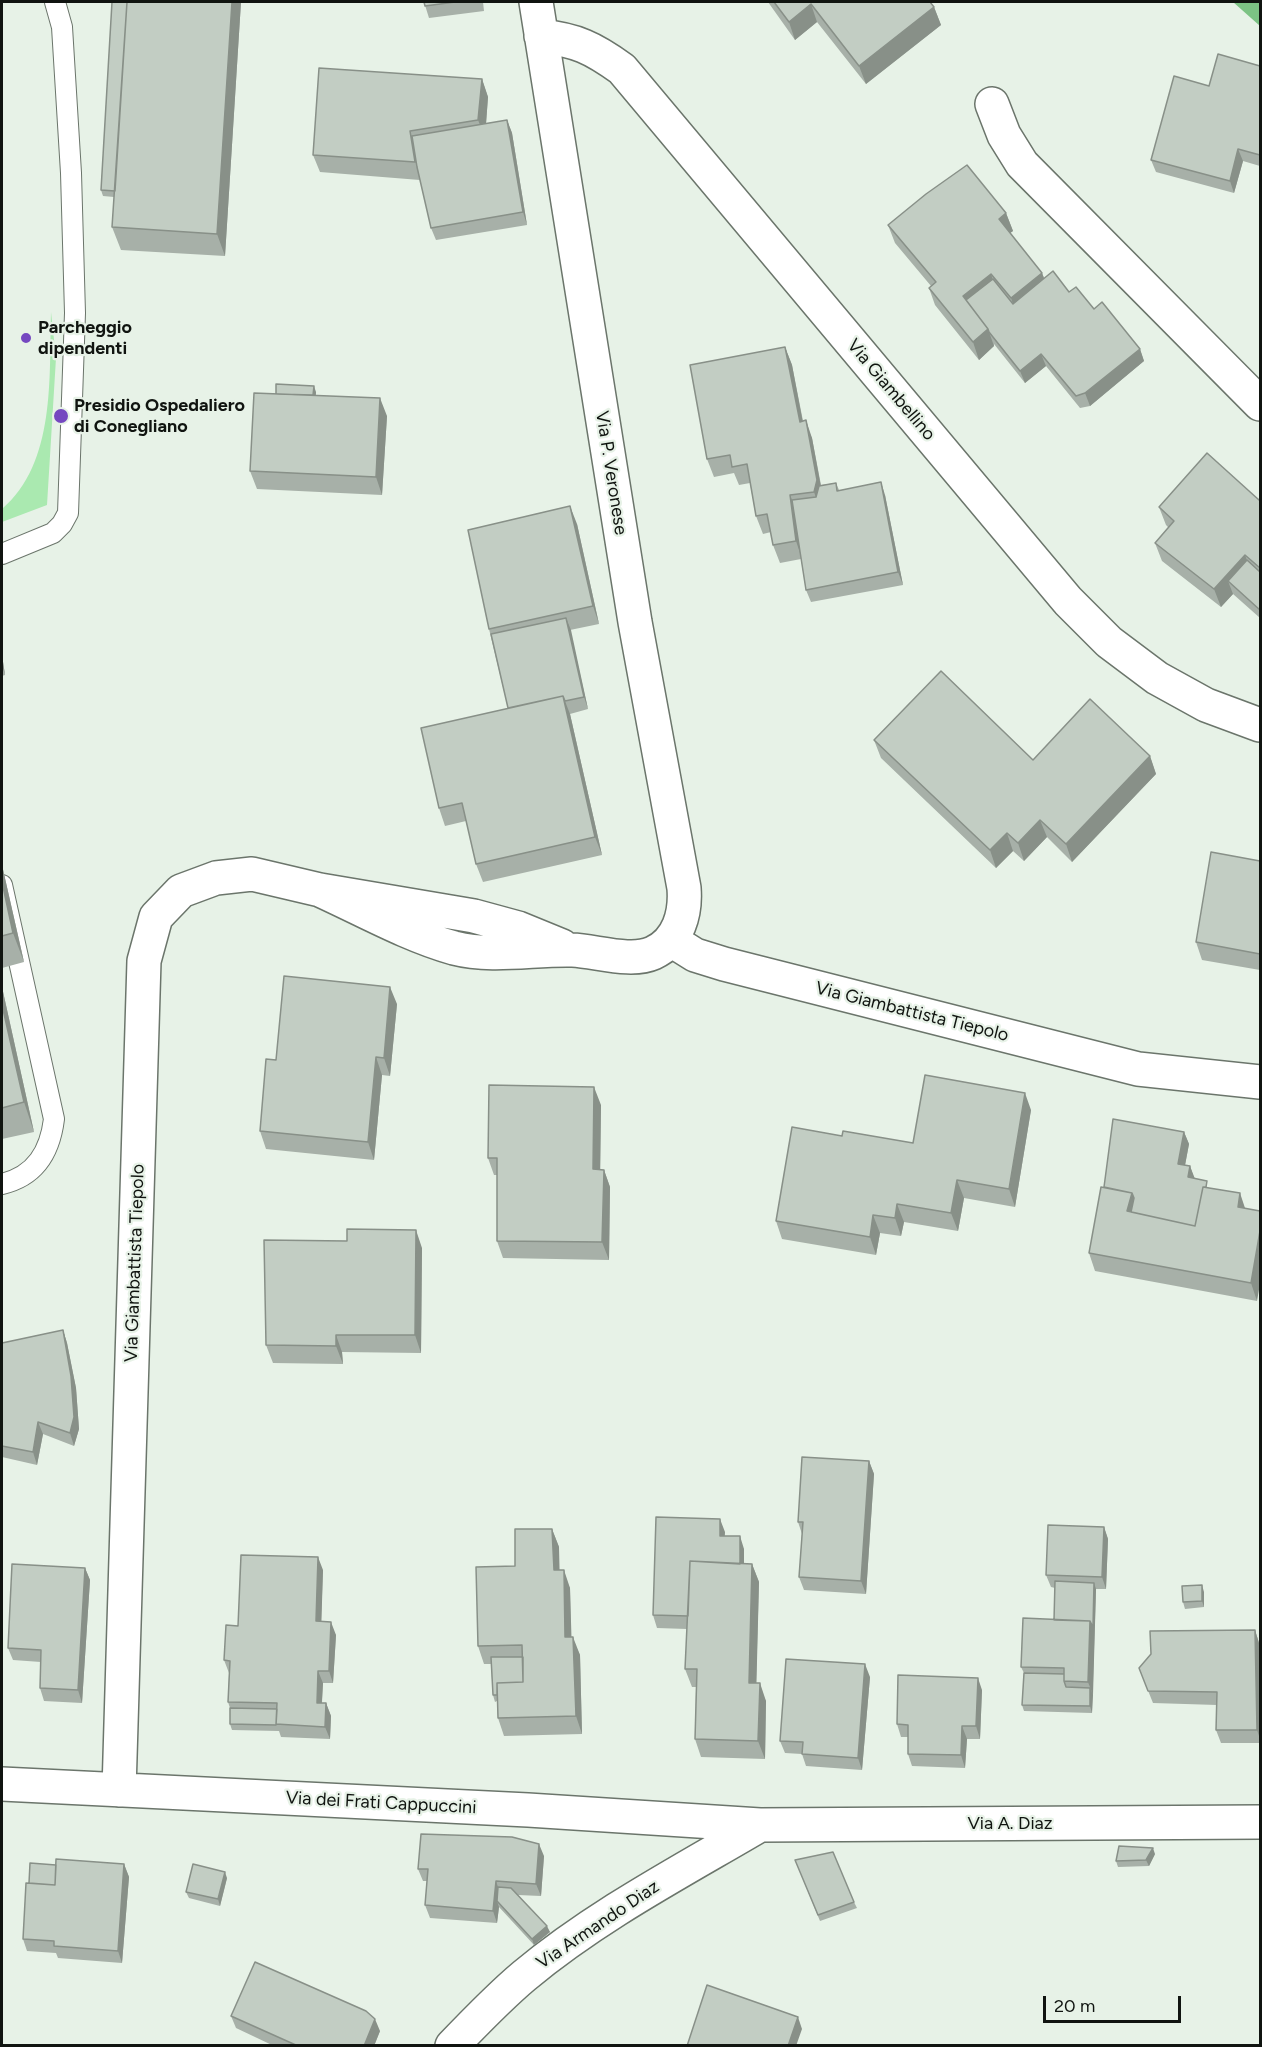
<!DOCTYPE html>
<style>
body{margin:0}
#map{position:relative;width:1262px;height:2047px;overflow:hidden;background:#e7f2e7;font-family:Figtree,sans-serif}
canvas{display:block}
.frame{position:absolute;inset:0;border:3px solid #101410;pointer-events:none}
.scale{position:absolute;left:1043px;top:1996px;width:138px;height:27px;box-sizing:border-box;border:3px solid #101410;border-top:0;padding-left:8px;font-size:18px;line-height:21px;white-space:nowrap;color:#101410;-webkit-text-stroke:4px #e7f2e7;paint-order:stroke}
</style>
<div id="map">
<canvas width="1262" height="2047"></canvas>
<div class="frame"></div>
<div class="scale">20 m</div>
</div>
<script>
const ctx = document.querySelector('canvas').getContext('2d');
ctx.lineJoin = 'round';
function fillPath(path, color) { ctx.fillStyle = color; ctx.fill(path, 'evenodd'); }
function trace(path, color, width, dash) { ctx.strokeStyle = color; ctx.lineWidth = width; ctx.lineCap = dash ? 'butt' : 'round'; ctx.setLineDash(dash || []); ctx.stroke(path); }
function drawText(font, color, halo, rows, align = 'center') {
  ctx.font = font + ' Figtree,sans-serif'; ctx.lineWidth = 4.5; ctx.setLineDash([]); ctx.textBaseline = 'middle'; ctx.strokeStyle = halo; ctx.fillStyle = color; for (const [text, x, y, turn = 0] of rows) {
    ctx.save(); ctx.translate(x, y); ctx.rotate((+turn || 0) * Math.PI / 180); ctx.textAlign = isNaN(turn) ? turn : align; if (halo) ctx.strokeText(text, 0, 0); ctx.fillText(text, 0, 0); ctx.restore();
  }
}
fillPath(new Path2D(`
 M51 312 56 358 47 505 2 522V509C56 463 49 377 51 312Z`), '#aae9b0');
fillPath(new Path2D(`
 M1233 2H1260V26Z`), '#7cc384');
const lane = new Path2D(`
 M2 554 53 533 62 524 68 513 75 313 71 173 62 27 55 2
 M2 885 54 1119C50 1151 36 1176 2 1184`);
const street = new Path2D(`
 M541 36C576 40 593 48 622 69L1068 601 1109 642 1157 678 1206 705 1260 725
 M992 104 1004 135 1022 164 1260 404
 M320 890C364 910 408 935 454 948 493 958 533 949 572 950 596 951 631 963 653 953 679 941 686 913 684 888L635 622 536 2
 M671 940 695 955 724 964 1138 1069 1260 1082
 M2 1784 528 1810 760 1825 1260 1822
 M119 1790 144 961 156 917 181 891 216 878 252 874 320 890 474 916 518 928 562 946
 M452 2046C475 2022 499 1997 524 1976 596 1916 680 1872 760 1825`);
trace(lane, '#6b756b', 22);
trace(street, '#6b756b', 36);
trace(lane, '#fff', 20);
trace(street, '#fff', 33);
fillPath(new Path2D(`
 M112 2H241L225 256 121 250 112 227 114 197 103 196 101 190Z
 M424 2H483L484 11 429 18Z
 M768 2H930L934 7 941 25 866 84 817 22 795 40Z
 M1260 66V166L1243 161 1234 193 1156 172 1151 160 1209 86Z
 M482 79 488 97 486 124 507 120 512 133 527 225 436 240 431 228 420 180 320 172 313 155Z
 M1006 213 1013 231 1010 233 1042 273 1044 278 1069 292 1094 309 1140 349 1144 361 1090 406 1080 408 1046 366 1025 383 994 344V346L979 360 935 305 929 288 931 286 895 243 888 225Z
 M785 347 792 365 803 421 812 438 821 485 836 483 839 490 885 495 903 585 811 602 806 590 801 559 780 563 773 545 771 532 763 534 756 516 750 483 739 485 734 473 714 477 707 459Z
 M316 392V395L387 416 382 495 257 489 250 471 276 394Z
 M1260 498V618L1233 594 1221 607 1162 561 1155 543 1169 528 1166 525 1159 507 1259 500Z
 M577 524 599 624 570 630 588 709 570 714 602 855 483 882 476 864 466 821 445 826 439 808 508 708 489 629Z
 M2 655 5 675 2 676Z
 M874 740 1033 760 1150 756 1156 774 1072 862 1047 837 1024 861 1013 851 996 868 881 758Z
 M1260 861V970L1202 960 1196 942Z
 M2 865 24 962 2 968Z
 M2 987 34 1132 2 1139Z
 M397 1004 390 1076 382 1075 374 1160 266 1149 260 1131 276 1060Z
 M601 1105 600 1169 604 1170 610 1187 609 1260 503 1258 497 1241V1175H494L488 1158Z
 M1031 1110 1015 1207 964 1198 958 1231 904 1222 901 1236 880 1233 876 1255 782 1239 776 1221 842 1136 913 1143Z
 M1184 1132 1189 1144 1185 1165 1190 1166 1194 1178 1209 1188 1240 1193 1257 1301 1095 1271 1089 1253 1104 1187Z
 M422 1248 421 1353 342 1352 343 1364 273 1363 266 1345Z
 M63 1330 67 1343 76 1388 79 1429 74 1446 43 1434 37 1465 2 1457V1343Z
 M869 1461 874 1474 866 1594 804 1590 799 1577 802 1534 798 1522Z
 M1104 1527 1108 1539 1106 1589H1096L1092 1713 1024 1711 1022 1705 1024 1673 1021 1667 1054 1619 1055 1588 1051 1587 1046 1575Z
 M552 1529 559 1547V1570L570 1588 571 1637 580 1655 582 1734 504 1736 498 1718 497 1701 495 1702 493 1695 491 1664H484L478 1646 515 1566Z
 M725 1532 724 1536 744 1549V1564H752L759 1582 756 1683 766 1701 765 1759 701 1757 695 1739 696 1687H692L685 1669 687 1629 657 1628 653 1615Z
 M85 1568 90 1580 82 1703 44 1701 40 1688 41 1662 13 1660 8 1648Z
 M323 1570 321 1622 336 1635 333 1683H323L322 1703H326L331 1716 330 1739 281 1737 279 1731 232 1730 230 1724V1708L228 1702 229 1673 224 1660 238 1626Z
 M1204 1592V1607L1185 1609 1183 1602Z
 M1255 1630 1259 1643 1260 1743H1221L1216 1730 1217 1705 1153 1703 1139 1668Z
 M870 1677 862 1770 806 1766 802 1754 785 1753 780 1741Z
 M982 1690 980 1739H967L965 1768 912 1766 908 1754V1737H901L897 1724Z
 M1155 1854 1149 1866 1118 1867 1116 1861Z
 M544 1856 541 1896 518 1895 550 1932 534 1945 499 1907 497 1923 430 1918 425 1905 427 1881H423L418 1869Z
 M795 1860 854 1902 857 1908 820 1921Z
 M124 1864 129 1877 122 1963 58 1958 56 1953 27 1951 23 1939 29 1883 56 1865Z
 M227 1878 220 1906 189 1898 186 1892Z
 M231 2016 380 2031 374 2046H274L236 2028Z`), '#a7b0a8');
fillPath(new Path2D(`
 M232 2H241L225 256 217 234Z
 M811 4 817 22 795 40 789 22Z
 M934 7 941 25 866 84 859 66Z
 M482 79 488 97 485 137 478 120Z
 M507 120 512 133 527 225 523 212Z
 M1238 149 1243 161 1234 193 1230 181Z
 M1006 213 1013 231 1006 236 999 219Z
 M1042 273 1049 291 1017 316 1011 298Z
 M991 274 997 292 965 301 963 296Z
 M988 329 994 346 979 360 973 342Z
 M785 347 792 365 806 439 800 422Z
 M1140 349 1144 361 1090 406 1085 393Z
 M1041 354 1046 366 1025 383 1020 371Z
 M314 386 316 392 314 413 312 406Z
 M380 398 387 416 382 495 376 477Z
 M806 420 812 438 823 498 820 509 814 492Z
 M881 482 885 495 903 585 898 572Z
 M790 495 797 513 802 559 796 541Z
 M570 506 577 524 599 624 593 606Z
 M1245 555 1252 573 1228 581 1233 594 1221 607 1214 589Z
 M566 618 571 630 588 709 584 697Z
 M2 655 5 675 3 669Z
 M563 696 570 714 602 855 595 837Z
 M1150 756 1156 774 1072 862 1066 844Z
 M1040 820 1047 837 1024 861 1018 843Z
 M1007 833 1013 851 996 868 990 850Z
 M2 865 24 962 13 933 2 882Z
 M2 987 34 1132 24 1102 2 1005Z
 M390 987 397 1004 390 1076 384 1058Z
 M376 1057 382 1075 374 1160 368 1142Z
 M594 1087 601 1105 600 1187 593 1169Z
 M1025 1093 1031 1110 1015 1207 1009 1189Z
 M1184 1132 1189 1144 1183 1176 1178 1164Z
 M1190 1166 1195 1179 1188 1177Z
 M604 1170 610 1187 609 1260 602 1242Z
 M957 1180 964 1198 958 1231 951 1213Z
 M1132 1193 1138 1211 1129 1217 1127 1211Z
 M1240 1193 1246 1211 1238 1207Z
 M897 1204 904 1222 901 1236 895 1218Z
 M873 1215 880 1233 876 1255 870 1237Z
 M416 1230 422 1248 421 1353 415 1335Z
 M1260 1231V1284L1257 1301 1251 1283Z
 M63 1330 67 1343 76 1388 79 1429 74 1446 70 1433Z
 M336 1335 342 1352 343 1364 336 1346Z
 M38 1422 43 1434 37 1465 33 1452Z
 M869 1461 874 1474 866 1594 861 1581Z
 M720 1519 725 1532 724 1548 720 1536Z
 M1104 1527 1108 1539 1106 1589 1102 1577Z
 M552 1529 559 1547 560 1588 554 1570Z
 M740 1536 744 1549V1581L739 1569Z
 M318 1557 323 1570 321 1634 316 1621Z
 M752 1564 759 1582 756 1701 749 1683Z
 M85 1568 90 1580 82 1703 78 1690Z
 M564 1570 570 1588 572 1655 565 1637Z
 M1094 1583 1096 1589 1093 1695 1088 1682 1090 1621Z
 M1202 1585 1204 1592V1607L1202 1601Z
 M331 1622 336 1635 333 1683 329 1671Z
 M1255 1630 1259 1643 1260 1739 1257 1730Z
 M573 1637 580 1655 582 1734 576 1716Z
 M865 1664 870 1677 862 1770 858 1758Z
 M318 1671 323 1683 321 1715 317 1703Z
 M978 1678 982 1690 980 1739 976 1726Z
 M760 1683 766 1701 765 1759 758 1741Z
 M1090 1688 1093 1695 1092 1713 1090 1706Z
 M326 1703 331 1716 330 1739 325 1727Z
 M962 1726 967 1739 965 1768 961 1755Z
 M539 1844 544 1856 541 1896 536 1884Z
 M1153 1848 1155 1854 1149 1866 1146 1860Z
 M124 1864 129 1877 122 1963 118 1951Z
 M225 1872 227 1878 220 1906 218 1899Z
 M496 1881 500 1893 497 1901 499 1907 497 1923 493 1911Z
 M547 1926 550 1932 534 1945 532 1939Z
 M798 2017 802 2029 796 2046H788Z
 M375 2019 380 2031 374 2046H364Z`), '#889088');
const building = new Path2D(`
 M112 2H127L115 191 101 190Z
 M127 2H232L217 234 112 227Z
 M424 2H455L425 6Z
 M774 2H930L934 7 859 66 811 4 789 22Z
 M1218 54 1260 66V155L1238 149 1230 181 1151 160 1174 76 1209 86Z
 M319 68 482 79 478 120 410 131 415 162 313 155Z
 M507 120 523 212 431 228 417 167 412 136Z
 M967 165 1006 213 999 219 1042 273 1011 298 991 274 963 296 988 329 973 342 929 288 936 282 888 225 926 194Z
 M1053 271 1069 292 1076 287 1094 309 1102 302 1140 349 1085 393 1076 396 1041 354 1020 371 989 332 988 329 966 300 993 279 1013 304Z
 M785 347 800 422 806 420 817 480 814 492 790 495 796 541 773 545 767 514 756 516 747 464 732 467 730 455 707 459 690 365Z
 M276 384 314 386 313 395 276 394Z
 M254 393 380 398 376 477 250 471Z
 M1207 453 1259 500 1260 498V568L1245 555 1214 589 1155 543 1174 521 1159 507Z
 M881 482 898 572 806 590 792 500 816 497 819 486 836 483 837 491Z
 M570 506 593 606 489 629 468 530Z
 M1247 560 1260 572V610L1228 581Z
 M566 618 584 697 565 701 563 696 508 708 491 634Z
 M941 671 1033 760 1090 699 1150 756 1066 844 1040 820 1018 843 1007 833 990 850 874 740Z
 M563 696 595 837 476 864 462 803 439 808 421 728Z
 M1211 852 1260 861V954L1196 942Z
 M2 882 13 933 2 936Z
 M284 976 390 987 384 1058 376 1057 368 1142 260 1131 266 1059 276 1060Z
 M2 1005 24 1102 2 1108Z
 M925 1075 1025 1093 1009 1189 957 1180 951 1213 897 1204 895 1218 873 1215 870 1237 776 1221 792 1127 842 1136 843 1131 913 1143Z
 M489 1085 594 1087 593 1169 604 1170 602 1242 497 1241V1158H488Z
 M1113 1119 1184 1132 1178 1164 1190 1166 1188 1177 1207 1181 1206 1187H1203L1195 1226 1131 1212 1134 1198 1132 1193 1104 1187Z
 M1101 1187 1132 1193 1127 1211 1195 1226 1203 1187 1240 1193 1238 1207 1260 1211V1231L1251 1283 1089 1253Z
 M347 1229 416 1230 415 1335H336V1346L266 1345 264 1240 347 1241Z
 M63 1330 71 1376 74 1417 70 1433 38 1422 33 1452 2 1446V1343Z
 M802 1457 869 1461 861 1581 799 1577 803 1522H798Z
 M656 1517 720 1519V1536H740V1564L690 1561 688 1616 653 1615Z
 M1048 1525 1104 1527 1102 1577 1046 1575Z
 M515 1529H552L554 1570H564L565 1637H573L576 1716 498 1718 497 1683 523 1682 522 1645 478 1646 476 1567 515 1566Z
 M241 1555 318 1557 316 1621 331 1622 329 1671H318L317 1703H326L325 1727 276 1724 277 1703 228 1702 230 1661 224 1660 226 1625 238 1626Z
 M690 1561 752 1564 749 1683H760L758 1741 695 1739 697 1669H685Z
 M12 1564 85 1568 78 1690 40 1688 41 1650 8 1648Z
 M1055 1581 1094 1583 1093 1627 1090 1621 1054 1620Z
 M1202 1585V1601L1183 1602 1182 1586Z
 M1023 1618 1090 1621 1088 1682 1064 1681V1668L1021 1667Z
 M1255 1630 1257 1730H1216L1217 1692 1148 1691 1139 1668 1151 1654 1150 1631Z
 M491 1657H523V1682L497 1683V1695H493Z
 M786 1659 865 1664 858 1758 802 1754 803 1742 780 1741Z
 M1024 1673 1064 1674V1681L1066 1687 1090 1688V1706L1022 1705Z
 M898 1675 978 1678 976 1726H962L961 1755 908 1754V1725L897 1724Z
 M230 1708 277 1709 276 1725 230 1724Z
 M421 1834 512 1837 539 1844 536 1884 496 1881 493 1911 425 1905 428 1869H418Z
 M1119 1846 1153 1848 1146 1860 1116 1861Z
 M833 1852 854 1902 818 1915 795 1860Z
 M56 1859 124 1864 118 1951 54 1946V1941L23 1939 26 1883 55 1885Z
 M30 1863 56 1865 55 1885 29 1883Z
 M193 1864 225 1872 218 1899 186 1892Z
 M498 1887 511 1888 547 1926 532 1939 497 1901Z
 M255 1962 366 2011 375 2019 364 2046H298L231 2016Z
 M707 1985 798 2017 788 2046H687Z`);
fillPath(building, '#c2cdc3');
trace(building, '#889088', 1.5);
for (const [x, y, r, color] of [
 [26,338,6,"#7548c0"],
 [61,416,8,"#7548c0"]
]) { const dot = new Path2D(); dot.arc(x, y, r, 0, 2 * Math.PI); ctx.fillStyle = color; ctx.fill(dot); trace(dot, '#e7f2e7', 2); }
drawText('bold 18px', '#101410', '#e7f2e7', [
 ["Parcheggio",38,328],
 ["dipendenti",38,349],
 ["Presidio Ospedaliero",74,406],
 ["di Conegliano",74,427]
], 'left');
drawText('18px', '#101410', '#e7f2e7', [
 ["Via Giambellino",891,390,50],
 ["Via P. Veronese",611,473,81],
 ["Via Giambattista Tiepolo",912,1012,14],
 ["Via Giambattista Tiepolo",135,1263,-88],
 ["Via dei Frati Cappuccini",381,1803,3],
 ["Via A. Diaz",1010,1824],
 ["Via Armando Diaz",598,1925,-34]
]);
</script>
